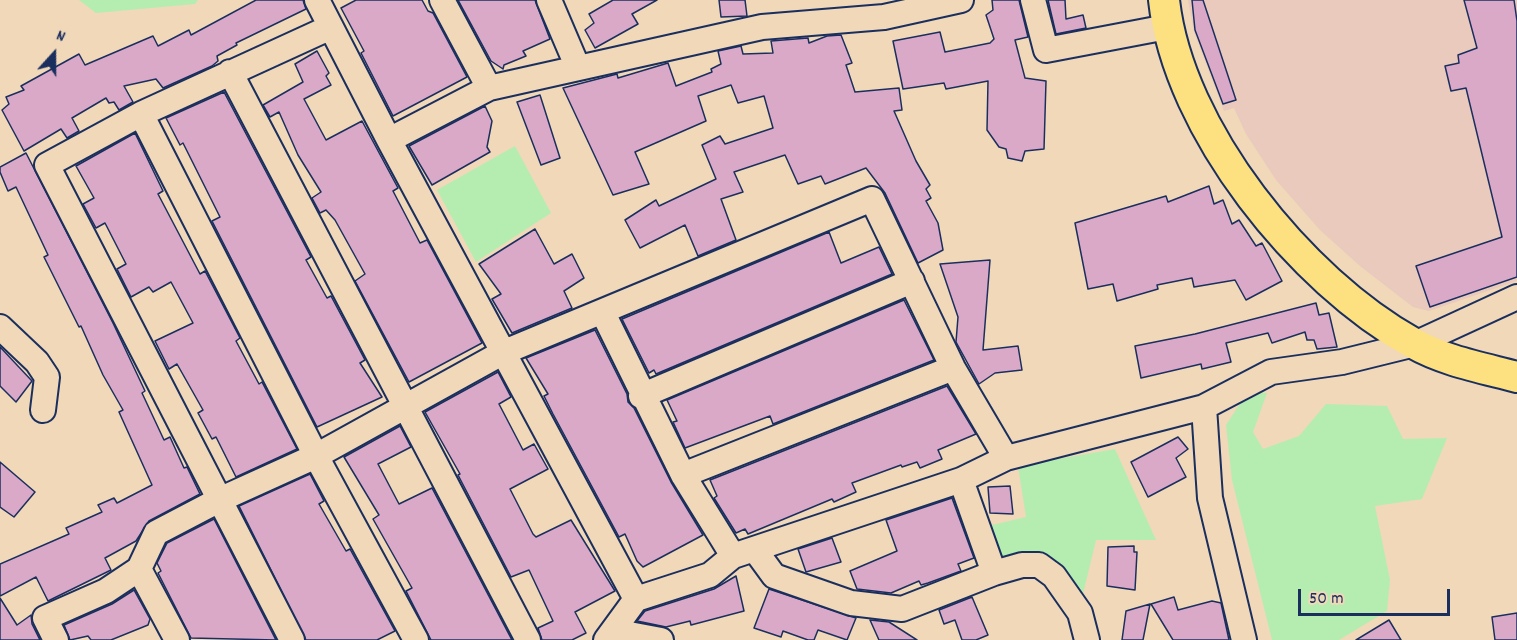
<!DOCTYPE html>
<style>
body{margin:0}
#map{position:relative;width:1517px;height:640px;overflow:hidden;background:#f0d8b8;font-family:Dekko,sans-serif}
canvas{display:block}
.north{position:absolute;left:24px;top:24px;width:60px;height:60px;-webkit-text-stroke:4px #f0d8b8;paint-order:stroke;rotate:21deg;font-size:16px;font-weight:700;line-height:24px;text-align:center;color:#1b2f5e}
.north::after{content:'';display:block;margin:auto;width:21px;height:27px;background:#1b2f5e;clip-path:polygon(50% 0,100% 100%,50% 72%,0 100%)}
.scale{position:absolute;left:1298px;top:589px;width:152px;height:27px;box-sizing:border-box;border:3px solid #1b2f5e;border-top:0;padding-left:8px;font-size:18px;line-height:21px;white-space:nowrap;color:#1b2f5e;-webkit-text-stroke:4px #f0d8b8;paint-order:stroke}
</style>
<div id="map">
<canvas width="1517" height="640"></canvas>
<div class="north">N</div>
<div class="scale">50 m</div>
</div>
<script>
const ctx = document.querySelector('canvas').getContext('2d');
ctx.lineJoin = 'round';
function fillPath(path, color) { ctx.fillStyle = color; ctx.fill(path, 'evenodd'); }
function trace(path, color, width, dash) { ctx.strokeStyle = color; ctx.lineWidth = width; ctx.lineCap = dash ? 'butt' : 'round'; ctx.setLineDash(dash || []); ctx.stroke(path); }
fillPath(new Path2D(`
 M1188 0H1517V281L1429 311 1413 307 1360 266 1320 230 1276 180 1246 134 1234 108 1224 111 1194 32Z`), '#e9cabd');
fillPath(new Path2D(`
 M79 0H198L195 4 96 13Z
 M515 146 551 213 476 262 437 190Z
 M1247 393H1267L1253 432 1263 449 1299 436 1326 404 1387 406 1403 439 1447 438 1422 499 1375 506 1390 580 1387 611 1339 640H1272L1232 480 1226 425Z
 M1115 449 1156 540H1096L1082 598 1037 557 1000 558 988 526 1026 517 1018 466Z`), '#b5edb1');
const building = new Path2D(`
 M256 0H303L306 9 236 43 237 45 217 56 218 61 212 66 163 88 156 79 124 86 133 102 119 110 114 102 109 103 106 98 72 118 79 131 67 138 61 129 24 151 2 110 9 104 6 97 24 90 21 86 79 54 85 65 153 36 158 46 189 30 191 35Z
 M356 0H422L428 11 433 13 467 77 393 116 361 53 364 51 341 8Z
 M458 0H535L550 39 523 51 526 56 504 65 503 69 491 61Z
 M613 0H657L632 14 638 24 595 48 585 30 594 23 589 14Z
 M719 0H745L747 16 721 17Z
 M992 0H1019L1028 37 1015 40 1025 78 1046 81 1044 149 1025 151 1022 161 1008 158 1006 149 999 147 987 130 988 81 946 89 944 83 903 89 893 41 940 32 945 52 990 43 994 39 986 15 993 10Z
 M1048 0H1065L1066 19 1083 15 1086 28 1056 34Z
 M1192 0H1203L1236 100 1223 104 1195 30Z
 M1464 0H1514L1517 21V277L1430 307 1416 266 1502 237 1466 88 1451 91 1445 66 1459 63 1458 55 1477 48Z
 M841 35 852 63 846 65 855 92 899 88 902 110 894 111 916 161 930 185 926 189 931 198 926 201 938 223 943 250 918 263 885 193 866 168 825 184 821 176 798 184 785 155 734 172 743 192 721 199 736 240 698 256 685 225 640 248 625 220 656 200 659 206 716 179 702 145 720 136 725 144 773 128 764 96 738 103 731 85 698 96 706 121 635 152 649 184 613 195 563 88 617 74 618 78 668 63 676 86 712 72 711 69 721 64 718 51 741 46 743 54 773 53 771 41 808 38 809 43 827 36Z
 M317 51 329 73 326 76 331 85 304 99 326 140 362 121 398 188 393 191 420 243 427 240 482 343 409 382 355 281 365 274 335 220 326 210 320 213 312 198 321 192 298 155 279 112 270 117 263 105 303 82 295 64Z
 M224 92 311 257 306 260 327 298 331 296 365 360 360 363 382 397 317 427 212 221 220 217 183 143 180 145 166 118Z
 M540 95 560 158 541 165 517 102Z
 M485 106 492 121 487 147 490 152 432 185 409 146Z
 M135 133 163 191 158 194 200 274 205 271 240 338 236 341 259 384 262 382 297 449 236 477 216 437 212 439 198 413 203 410 177 364 169 369 155 341 193 323 171 282 153 292 149 287 131 297 117 269 126 264 105 223 96 228 83 204 94 198 76 166Z
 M26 153 113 323 145 391 142 393 164 440 170 437 184 468 187 467 200 494 149 521 136 541 105 558 111 570 48 601 36 577 0 596V564L69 534 66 528 102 512 98 505 114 498 117 503 152 485 119 412 123 410 103 375 81 326 79 327 44 257 48 255 16 187 8 191 0 172V167Z
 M1209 186 1214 204 1223 200 1232 224 1239 220 1256 246 1262 243 1282 281 1246 300 1235 280 1194 287 1192 278 1157 285 1158 289 1117 301 1113 284 1088 289 1075 223 1166 196 1168 202Z
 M535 229 554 264 572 254 584 278 564 291 572 308 512 333 492 299 501 294 479 264Z
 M829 232 841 263 879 247 892 274 656 374 654 370 649 373 622 319Z
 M990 260 983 350 1018 346 1022 370 995 373 979 384 956 342 958 317 940 264Z
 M904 300 934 360 773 424 770 416 685 448 673 422 677 421 667 400Z
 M1316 303 1319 315 1329 313 1337 347 1317 349 1314 340H1307L1305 332 1272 343 1268 333 1226 343 1231 362 1202 369 1201 364 1141 378 1135 346 1195 334Z
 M595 330 627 394 628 402 634 408 671 482 703 535 643 567 637 561 625 534 619 537 553 414 544 396 548 394 526 358Z
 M0 347 32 381 16 402 0 386Z
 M498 372 511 397 499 404 523 450 534 444 548 469 510 489 533 534 536 537 571 520 615 591 575 612 586 633 572 640H542L538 628 553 621 529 570 511 577 458 475 460 474 425 412Z
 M947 386 976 434 938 450 942 459 920 468 917 462 902 467 901 465 852 483 856 492 834 502 832 499 748 534 745 529 736 533 714 498 717 496 710 480Z
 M400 426 411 447 378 464 399 504 432 488 512 640H431L406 591 412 588 373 519 379 515 344 457Z
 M1178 437 1188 449 1176 458 1186 477 1148 497 1131 462Z
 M0 462 35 492 14 517 0 507Z
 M310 474 324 501 319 504 346 551 350 549 395 631 377 640H306L239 506Z
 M1010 486 1013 514 990 513 988 487Z
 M952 498 974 558 958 564 961 571 928 583 921 585 919 581 891 593 857 589 850 571 897 551 886 520Z
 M214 519 276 640 191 638 158 573 161 571 157 563 167 543Z
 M832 538 841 562 806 572 798 549Z
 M1134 546V552H1137L1135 590 1107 586 1108 547Z
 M736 576 744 611 691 625 690 621 666 627 637 621 645 611 714 589Z
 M769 589 856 618 847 640 818 630 814 640H808L783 631 781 637 754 628Z
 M134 590 150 619 148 625 111 640H91L88 636 70 640 64 625 112 604Z
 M972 597 988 635 976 640H962L955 620 944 624 939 610Z
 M1174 597 1178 610 1212 601 1221 603 1229 640H1173L1151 604Z
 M0 598 17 625 31 615 32 624 40 640H0Z
 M1150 604 1143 640H1122L1126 611Z
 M1517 613V640H1495L1492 617Z
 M870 620 889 622 917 640H879Z
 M1389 620 1401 640H1356Z`);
fillPath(building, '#daa9c8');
trace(building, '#1b2f5e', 1.5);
const minor = new Path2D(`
 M317 0 389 140 636 599
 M442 0 489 88
 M549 0 578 68
 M1033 0 1046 50 1167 27
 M230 72 528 640
 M141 114 316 456 416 640
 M389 140 489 88 762 27 884 17 961 0
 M603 313 683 475 733 556
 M0 327 37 362 47 377 43 410
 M641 396 912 281
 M1204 407 1210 498 1244 640
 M683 475 953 368
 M755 550 774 576 851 603 902 609 994 573 961 480
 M139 569 177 640
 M994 573 1022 565H1039L1054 576 1080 613 1087 640
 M613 631 661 640
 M56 640 45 618 106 591 139 569 156 533 219 500 316 456 502 353 872 199 953 368 1006 458
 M292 640 47 165 141 114 331 27
 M606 640 636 599 710 575 733 556 961 480 1006 458 1204 407 1271 372 1342 362 1415 344 1517 297`);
const major = new Path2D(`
 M1164 0C1178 130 1301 281 1413 343 1444 361 1483 368 1517 377`);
trace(minor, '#1b2f5e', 28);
trace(major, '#1b2f5e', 34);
trace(minor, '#f0d8b8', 24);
trace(major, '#fde080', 30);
</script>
